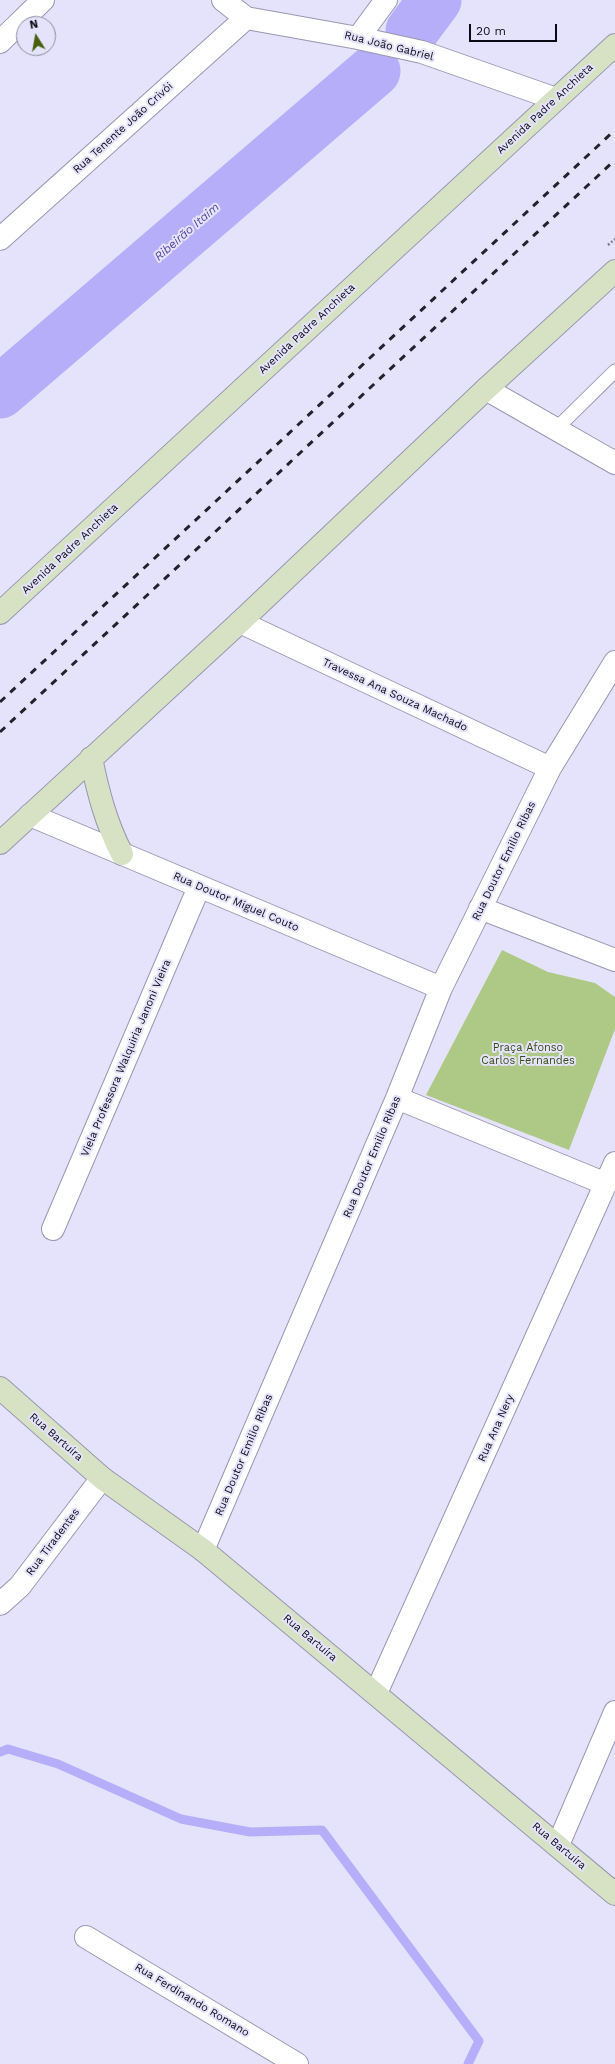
<!DOCTYPE html>
<meta charset="utf-8">
<style>
body{margin:0}
#map{position:relative;width:615px;height:2064px;overflow:hidden;background:#e5e3fb;font-family:"Work Sans",sans-serif}
canvas{display:block}
.north{position:absolute;left:16px;top:16px;width:40px;height:40px;box-sizing:border-box;background:#e5e3fb;border:1px solid #8e8c9f;border-radius:50%;rotate:349deg;font-size:11px;font-weight:700;line-height:16px;text-align:center;color:#0b0a14}
.north::after{content:'';display:block;margin:auto;width:14px;height:18px;background:#48600e;clip-path:polygon(50% 0,100% 100%,50% 72%,0 100%)}
.scale{position:absolute;left:469px;top:24px;width:88px;height:18px;box-sizing:border-box;border:2px solid #0b0a14;border-top:0;padding-left:5px;font-size:12px;line-height:14px;white-space:nowrap;color:#0b0a14;-webkit-text-stroke:3px #e5e3fb;paint-order:stroke}
</style>
<div id="map">
<canvas width="615" height="2064"></canvas>
<div class="north">N</div>
<div class="scale">20 m</div>
</div>
<script>
const ctx = document.querySelector('canvas').getContext('2d');
ctx.lineJoin = 'round';
function fillPath(path, color) { ctx.fillStyle = color; ctx.fill(path, 'evenodd'); }
function trace(path, color, width, dash) { ctx.strokeStyle = color; ctx.lineWidth = width; ctx.lineCap = dash ? 'butt' : 'round'; ctx.setLineDash(dash || []); ctx.stroke(path); }
function drawText(font, color, halo, rows, align = 'center') {
  ctx.font = font + ' "Work Sans",sans-serif'; ctx.lineWidth = 4; ctx.setLineDash([]); ctx.textBaseline = 'middle'; ctx.strokeStyle = halo; ctx.fillStyle = color; for (const [text, x, y, turn = 0] of rows) {
    ctx.save(); ctx.translate(x, y); ctx.rotate((+turn || 0) * Math.PI / 180); ctx.textAlign = isNaN(turn) ? turn : align; if (halo) ctx.strokeText(text, 0, 0); ctx.fillText(text, 0, 0); ctx.restore();
  }
}
fillPath(new Path2D(`
 M502 950 548 972 595 983 615 997V1029L569 1150 426 1095Z`), '#aec885');
trace(new Path2D(`
 M0 1752 8 1749 58 1764 181 1819 250 1832 322 1830 479 2041 468 2064`), '#b6aef8', 9);
trace(new Path2D(`
 M412 31 435 0
 M0 392 374 71`), '#b6aef8', 53);
const lane = new Path2D(`
 M556 429 615 371`);
const street = new Path2D(`
 M223 0 246 18 358 38 422 52 556 99
 M358 38 386 0
 M0 42 43 0
 M0 239 246 18
 M486 389 615 463
 M240 622 550 768
 M30 815 441 988
 M480 908 615 960
 M397 1098 606 1184
 M53 1229 199 887
 M203 1550 397 1098 441 988 550 768 615 662
 M0 1604 20 1586 102 1478
 M376 1693 615 1163
 M558 1845 615 1712
 M86 1937 297 2064`);
const secondary = new Path2D(`
 M0 613 615 45
 M91 758C98 792 106 823 122 854
 M0 843 240 622 486 389 615 271
 M0 1388 102 1478 203 1550 615 1894`);
trace(lane, '#9997b2', 15);
trace(street, '#9997b2', 24);
trace(secondary, '#9997b2', 24);
trace(new Path2D(`
 M608 245 615 239`), '#7b798b', 2.5, [2, 2]);
trace(lane, '#fff', 13);
trace(street, '#fff', 22);
trace(secondary, '#d7e1c4', 22);
trace(new Path2D(`
 M0 702 615 130
 M0 732 615 160`), '#23212d', 3, [7, 7]);
drawText('11px', '#0b0a14', '#e5e3fb', [
 ["Rua João Gabriel",389,46,14],
 ["Avenida Padre Anchieta",545,109,-43],
 ["Rua Tenente João Crivói",123,128,-42],
 ["Avenida Padre Anchieta",307,329,-43],
 ["Avenida Padre Anchieta",70,549,-43],
 ["Travessa Ana Souza Machado",395,695,25],
 ["Rua Doutor Emilio Ribas",504,861,-64],
 ["Rua Doutor Miguel Couto",236,902,23],
 ["Viela Professora Walquiria Janoni Vieira",126,1058,-67],
 ["Rua Doutor Emilio Ribas",372,1157,-67],
 ["Rua Ana Nery",496,1428,-66],
 ["Rua Bartuíra",56,1437,41],
 ["Rua Doutor Emilio Ribas",244,1455,-67],
 ["Rua Tiradentes",53,1542,-53],
 ["Rua Bartuíra",310,1638,40],
 ["Rua Bartuíra",559,1846,40],
 ["Rua Ferdinando Romano",192,2000,31]
]);
drawText('11px', '#384a14', '#e5e3fb', [
 ["Praça Afonso",528,1048],
 ["Carlos Fernandes",528,1061]
]);
drawText('italic 12px', '#57469c', '#e5e3fb', [
 ["Ribeirão Itaim",187,232,-41]
]);
</script>
